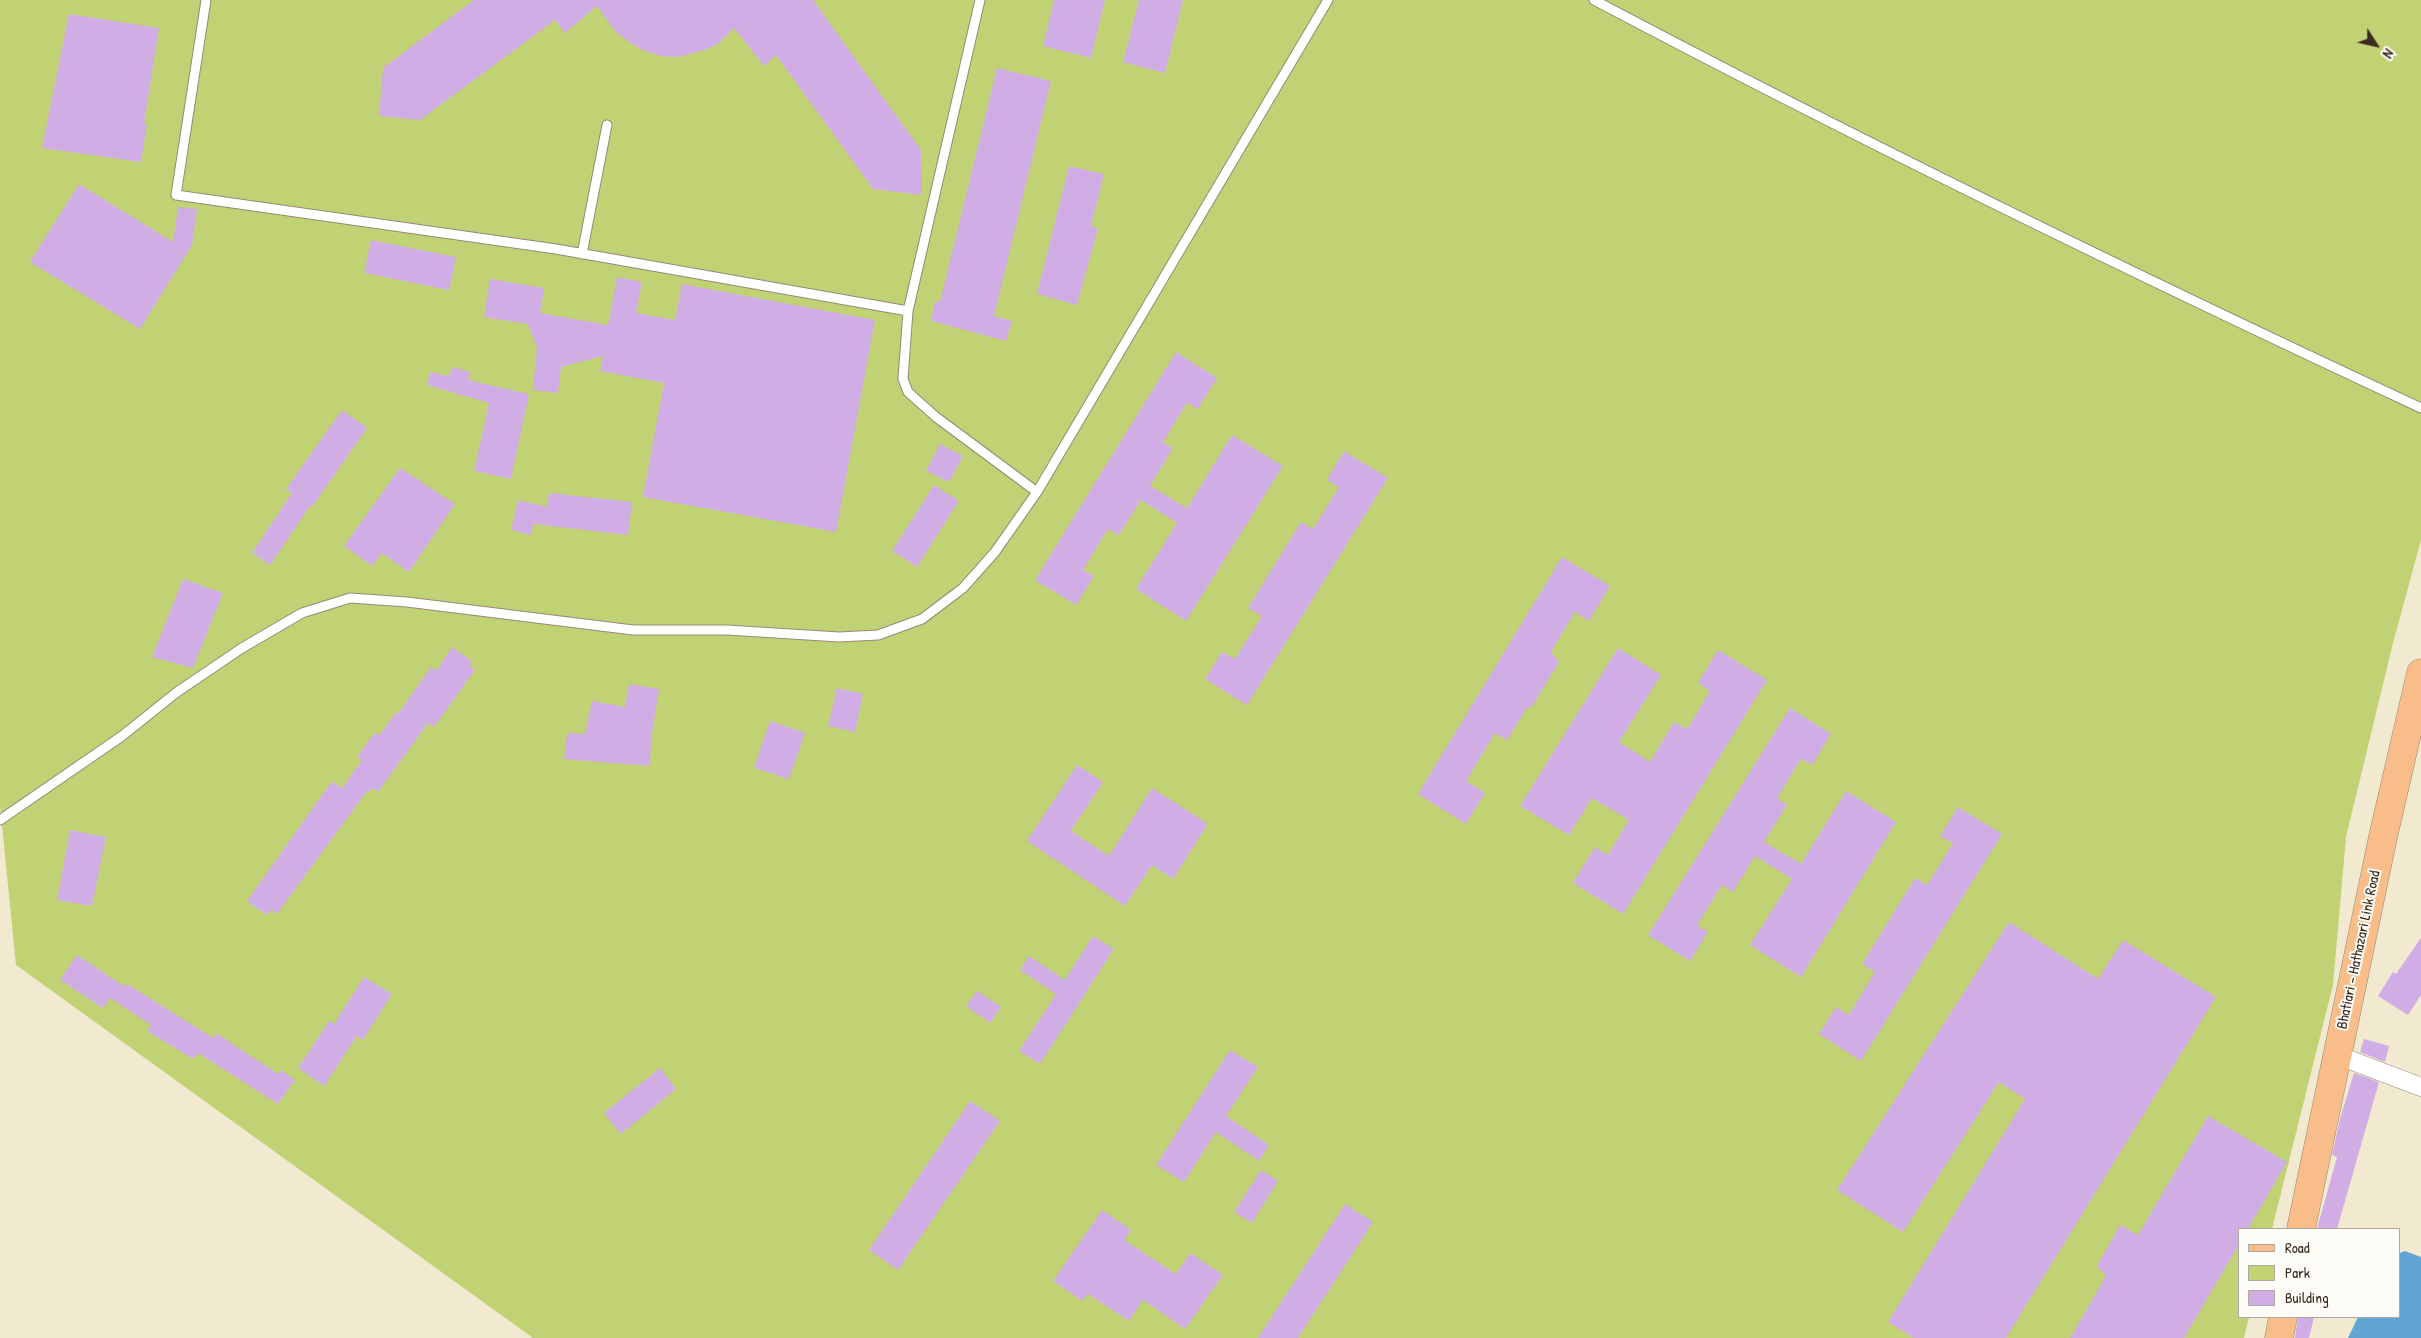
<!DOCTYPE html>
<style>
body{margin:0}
#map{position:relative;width:2421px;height:1338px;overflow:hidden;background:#f1e9d0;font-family:"Patrick Hand",sans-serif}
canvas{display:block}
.legend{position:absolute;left:2238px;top:1228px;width:162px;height:90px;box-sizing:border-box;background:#fdfcf7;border:1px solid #afa8a0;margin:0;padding:6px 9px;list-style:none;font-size:15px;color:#3b2a1e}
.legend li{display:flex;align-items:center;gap:10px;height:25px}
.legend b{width:25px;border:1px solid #afa8a0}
.north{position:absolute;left:2351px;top:20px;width:50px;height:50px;-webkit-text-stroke:4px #fdfcf7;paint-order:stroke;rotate:125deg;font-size:14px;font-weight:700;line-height:20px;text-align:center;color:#3b2a1e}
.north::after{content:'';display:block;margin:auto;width:18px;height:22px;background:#3b2a1e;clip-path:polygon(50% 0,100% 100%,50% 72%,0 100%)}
</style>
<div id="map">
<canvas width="2421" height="1338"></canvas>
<ul class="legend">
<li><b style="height:6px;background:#f8bd89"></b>Road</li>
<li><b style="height:14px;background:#c1d275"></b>Park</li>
<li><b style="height:14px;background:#d0ade5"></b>Building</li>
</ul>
<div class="north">N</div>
</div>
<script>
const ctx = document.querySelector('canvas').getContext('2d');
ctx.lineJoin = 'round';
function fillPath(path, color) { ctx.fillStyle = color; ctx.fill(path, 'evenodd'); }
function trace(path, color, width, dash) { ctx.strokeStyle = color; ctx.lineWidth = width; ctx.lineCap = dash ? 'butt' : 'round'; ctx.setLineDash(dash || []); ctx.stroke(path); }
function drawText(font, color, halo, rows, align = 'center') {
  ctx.font = font + ' "Patrick Hand",sans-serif'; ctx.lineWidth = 4; ctx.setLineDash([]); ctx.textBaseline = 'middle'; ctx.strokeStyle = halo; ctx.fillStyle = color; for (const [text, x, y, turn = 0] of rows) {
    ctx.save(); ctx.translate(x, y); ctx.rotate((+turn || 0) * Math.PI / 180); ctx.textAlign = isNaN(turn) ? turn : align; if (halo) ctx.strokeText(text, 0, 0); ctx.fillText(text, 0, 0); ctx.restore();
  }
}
fillPath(new Path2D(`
 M0 0H2421V540L2393 643 2346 837 2333 985 2272 1229H2240V1317H2249L2244 1338H533L16 965 0 805Z`), '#c1d275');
fillPath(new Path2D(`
 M2405 1251 2421 1257V1338H2348L2358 1317H2400V1253Z`), '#61a5d6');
fillPath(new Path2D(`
 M474 0H813L921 150 922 195 873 189 776 55 764 66 734 28 719 43 708 49 679 57 661 56 643 50 627 41 614 30 597 6 565 33 555 20 420 120 379 116 383 68Z
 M1054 0H1105L1091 58 1043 46Z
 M1139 0H1183L1165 73 1123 62Z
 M69 14 159 28 144 123 147 124 141 162 42 148Z
 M997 68 1051 81 994 316 1012 321 1006 341 931 321 935 301 940 302Z
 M1069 166 1104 174 1091 226 1098 228 1077 305 1037 294Z
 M79 184 173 242 178 207 197 209 192 245 140 329 30 262Z
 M371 240 456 257 449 290 364 273Z
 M617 277 642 282 636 313 675 320 682 284 875 320 836 532 643 497 664 383 600 371 603 356 561 367 558 393 533 390 537 347 528 324 484 317 490 279 544 288 540 313 608 325Z
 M1176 352 1217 378 1198 409 1187 403 1163 442 1173 448 1150 486 1187 508 1232 435 1283 466 1186 621 1136 589 1177 523 1141 500 1119 535 1108 529 1083 570 1094 576 1076 605 1035 580Z
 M452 367 470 372 468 380 529 394 511 479 474 471 489 403 427 385 430 372 449 376Z
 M342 410 367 428 312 507 310 506 270 565 252 553 292 493 286 489Z
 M940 444 963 456 949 482 926 471Z
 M1344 451 1388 478 1247 705 1205 679 1222 652 1235 659 1262 616 1248 608 1301 522 1313 529 1339 487 1327 480Z
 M400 468 455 504 409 572 382 553 372 566 344 546Z
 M934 485 959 501 917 567 892 551Z
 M549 493 632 502 628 535 533 524 531 535 511 530 518 500 547 507Z
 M1562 557 1610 586 1589 621 1575 612 1551 652 1559 662 1531 708 1528 706 1507 740 1495 733 1466 781 1485 793 1466 824 1418 794Z
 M183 579 223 593 193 668 152 657Z
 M452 647 472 661 469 665 475 670 434 727 428 723 378 792 372 788 369 792 367 791 277 914 271 910 267 915 247 901 332 781 342 788 362 760 357 757 375 732 379 736 396 712 398 714 431 667 436 671Z
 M1618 648 1661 675 1619 742 1650 762 1674 722 1687 729 1710 691 1698 683 1718 650 1767 680 1623 914 1573 883 1595 847 1608 855 1629 820 1592 798 1569 835 1520 806Z
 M629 684 659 689 651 739 650 766 564 759 567 733 585 734 592 701 625 707Z
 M837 688 863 694 855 732 828 726Z
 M1790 708 1831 734 1812 765 1801 759 1777 798 1787 805 1764 842 1801 864 1846 791 1896 822 1801 977 1750 945 1792 879 1755 856 1733 892 1722 885 1697 925 1708 932 1690 961 1648 935Z
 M770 721 805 733 789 779 754 768Z
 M1077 765 1103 782 1071 831 1109 856 1152 788 1208 824 1173 879 1152 865 1125 906 1027 841Z
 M1958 807 2002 834 1861 1061 1819 1034 1836 1007 1849 1015 1875 972 1862 964 1915 878 1927 885 1953 843 1940 836Z
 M70 830 106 837 92 906 57 900Z
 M2009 922 2098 979 2123 940 2216 997 2006 1338H1914L1888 1322 2025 1099 1999 1082 1903 1232 1837 1190Z
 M1093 936 1114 949 1040 1064 1019 1051 1056 994 1020 970 1029 956 1065 980Z
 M2421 938V995L2408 1015 2378 996 2393 972 2396 974Z
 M77 955 125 987 127 984 213 1038 216 1033 278 1074 281 1070 295 1080 278 1104 198 1053 193 1059 147 1031 151 1025 110 998 103 1008 60 980Z
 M364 977 392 994 363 1040 357 1036 324 1086 298 1068 329 1021 334 1024Z
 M977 991 1001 1007 990 1023 966 1006Z
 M2364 1039 2389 1046 2385 1062 2360 1052Z
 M1230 1050 1258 1067 1226 1116 1269 1145 1259 1161 1216 1132 1184 1182 1156 1165Z
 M660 1068 676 1089 621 1134 604 1113Z
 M2354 1073 2379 1082 2337 1229H2317L2337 1157 2332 1155 2340 1119Z
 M970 1101 1000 1121 898 1270 869 1250Z
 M2208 1116 2287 1162 2248 1229H2240V1243L2184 1338H2070L2106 1276 2097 1266 2120 1225 2138 1235Z
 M1261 1170 1278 1181 1252 1223 1234 1212Z
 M1345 1204 1373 1222 1298 1338H1258Z
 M1102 1210 1131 1230 1124 1240 1176 1274 1190 1253 1223 1275 1185 1329 1143 1300 1129 1321 1088 1294 1082 1301 1053 1281Z
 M2298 1317H2314L2309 1338H2295Z`), '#d0ade5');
const service = new Path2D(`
 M206 0 176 195 556 249 908 311 980 0
 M1594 0C1866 144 2142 278 2421 408
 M582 254 607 125
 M908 311 903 379 908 392 936 417 1037 492
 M0 820 122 736 177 692 242 648 302 613 350 598 407 602 633 630H727L839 637 878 635 922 619 963 588 995 552 1037 492 1328 0`);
const minor = new Path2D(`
 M2337 1055 2421 1087`);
const primary = new Path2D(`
 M2301 1229 2383 837 2421 673
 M2279 1338 2283 1317`);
trace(service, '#968a77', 11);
trace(minor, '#968a77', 19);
trace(primary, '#968a77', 29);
trace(service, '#fff', 9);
trace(minor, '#fff', 18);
trace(primary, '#f8bd89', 28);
drawText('15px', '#3b2a1e', '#fdfcf7', [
 ["Bhatiari - Hathazari Link Road",2359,950,-78]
]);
</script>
